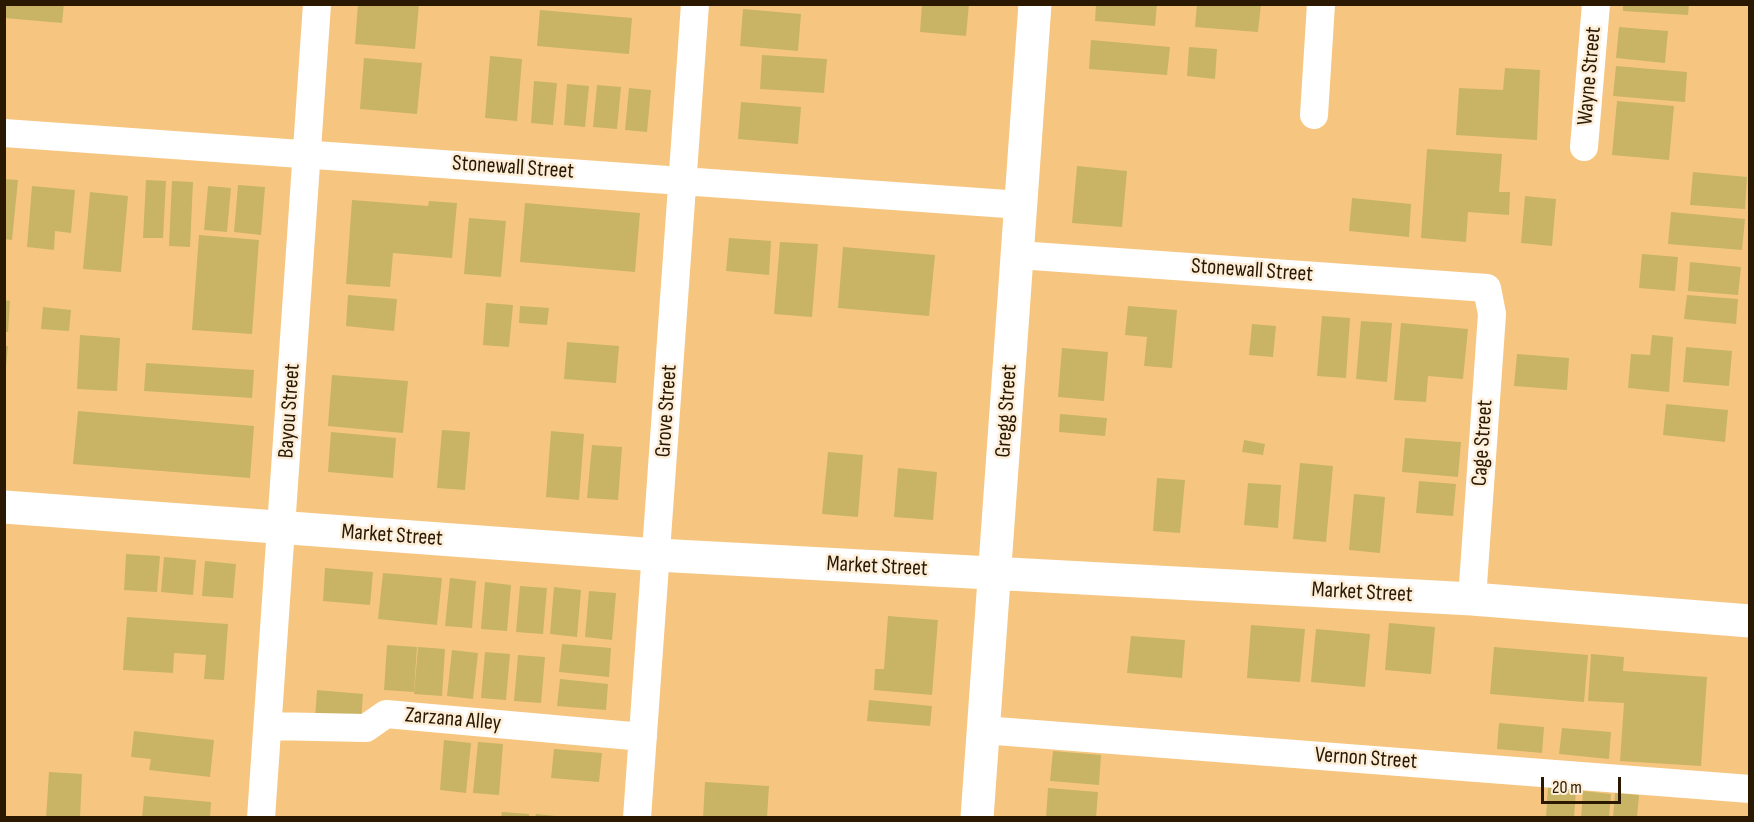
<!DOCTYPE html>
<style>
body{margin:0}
#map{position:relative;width:1754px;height:822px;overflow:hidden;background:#f6c680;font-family:"Sofia Sans Condensed",sans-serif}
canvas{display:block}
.frame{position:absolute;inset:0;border:6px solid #2a1800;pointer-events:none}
.scale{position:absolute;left:1541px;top:777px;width:80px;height:27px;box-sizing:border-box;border:3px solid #2a1800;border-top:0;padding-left:8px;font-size:18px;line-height:21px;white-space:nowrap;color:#2a1800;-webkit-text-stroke:4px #fceed9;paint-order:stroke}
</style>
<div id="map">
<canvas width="1754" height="822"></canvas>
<div class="frame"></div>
<div class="scale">20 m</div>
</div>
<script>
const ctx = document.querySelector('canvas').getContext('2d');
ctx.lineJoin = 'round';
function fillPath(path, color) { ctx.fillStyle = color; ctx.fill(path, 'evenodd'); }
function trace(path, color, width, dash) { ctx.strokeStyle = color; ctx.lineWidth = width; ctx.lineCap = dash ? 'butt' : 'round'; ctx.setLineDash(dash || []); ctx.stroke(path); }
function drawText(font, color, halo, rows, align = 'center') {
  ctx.font = font + ' "Sofia Sans Condensed",sans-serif'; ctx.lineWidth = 5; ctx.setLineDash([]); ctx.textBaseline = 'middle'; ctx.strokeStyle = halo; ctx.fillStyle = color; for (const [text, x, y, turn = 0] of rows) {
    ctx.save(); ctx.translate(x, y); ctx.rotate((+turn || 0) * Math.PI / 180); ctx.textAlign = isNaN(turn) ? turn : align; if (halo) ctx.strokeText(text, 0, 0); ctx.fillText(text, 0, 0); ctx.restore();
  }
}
fillPath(new Path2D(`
 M4 4H64L62 23 4 18Z
 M358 4H419L415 49 355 44Z
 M922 4H969L966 36 920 32Z
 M1096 4H1157L1155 26 1095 21Z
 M1197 4H1261L1258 32 1195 27Z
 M1623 4H1689L1688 15 1623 11Z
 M743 9 801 14 798 51 740 46Z
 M540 10 632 18 629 54 537 46Z
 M1619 27 1668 31 1665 63 1616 58Z
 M1091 40 1170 47 1167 75 1089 69Z
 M1189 47 1217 49 1215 79 1187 76Z
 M762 55 827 59 824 93 760 89Z
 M490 56 522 59 517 121 485 118Z
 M364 58 422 63 417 114 360 109Z
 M1616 66 1687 72 1685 102 1613 96Z
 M1505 68 1540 70 1537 140 1456 135 1459 88 1503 90Z
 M534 81 557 83 553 125 531 123Z
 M567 84 589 86 585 127 564 125Z
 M597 85 621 87 617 129 593 127Z
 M629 88 651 90 647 132 625 130Z
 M1617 101 1674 106 1669 160 1612 155Z
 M741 102 801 107 798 144 738 139Z
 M1427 149 1502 154 1499 192H1510L1509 215 1468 212 1466 242 1421 238Z
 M1077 166 1127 171 1122 227 1072 223Z
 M1693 172 1747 177 1745 209 1690 205Z
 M4 179 18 180 12 240 4 239Z
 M146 180 166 181 163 238H143Z
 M172 181 193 182 190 247 169 246Z
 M238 185 265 187 261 235 234 232Z
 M32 186 75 190 71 233 55 231 54 250 27 247Z
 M208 186 231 188 227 232 204 230Z
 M90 192 128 196 121 272 83 269Z
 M1525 196 1556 199 1552 246 1521 243Z
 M1352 198 1411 204 1409 237 1349 231Z
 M352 200 428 206 429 201 457 203 452 258 393 253 390 287 346 284Z
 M525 203 640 213 635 272 520 262Z
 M1671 212 1745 219 1742 250 1668 244Z
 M469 218 506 221 501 277 464 274Z
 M199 235 259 240 252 334 192 330Z
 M729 238 771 241 769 275 726 271Z
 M780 242 818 244 812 317 774 314Z
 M843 247 935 255 929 316 838 308Z
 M1642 254 1678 257 1675 291 1639 288Z
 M1690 262 1741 267 1738 295 1688 291Z
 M348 295 397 299 394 331 346 326Z
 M1687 295 1738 299 1736 324 1684 319Z
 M4 300 10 301 8 332H4Z
 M486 303 513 305 509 347 483 345Z
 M520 306 549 308 547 325 519 323Z
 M1128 306 1177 310 1172 368 1144 366 1147 337 1125 335Z
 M43 307 71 310 69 331 41 329Z
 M1322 316 1350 318 1346 378 1317 376Z
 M1361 321 1392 323 1387 382 1356 379Z
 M1401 323 1468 329 1463 379 1428 376 1426 402 1394 400Z
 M1252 324 1276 326 1273 357 1249 355Z
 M80 335 120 338 117 391 77 389Z
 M1652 335 1673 337 1669 392 1628 388 1631 354 1650 355Z
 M567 342 619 346 616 383 564 379Z
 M4 346H8L6 368H4Z
 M1686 347 1732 351 1729 386 1683 382Z
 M1062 348 1108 352 1104 401 1058 397Z
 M1517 354 1569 358 1567 390 1514 386Z
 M146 363 254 370 252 398 144 391Z
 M332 375 408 381 403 433 328 426Z
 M1666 404 1728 410 1725 442 1663 435Z
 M78 411 254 426 250 478 73 464Z
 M1060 414 1107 418 1105 436 1059 432Z
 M442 430 470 432 465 490 437 488Z
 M551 431 584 434 579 500 546 497Z
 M331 432 396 438 393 478 328 472Z
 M1405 438 1461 442 1458 477 1402 472Z
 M1244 440 1265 444 1263 455 1242 452Z
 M592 445 622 447 618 500 587 498Z
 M828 452 863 455 858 517 822 514Z
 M1300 463 1333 466 1326 542 1293 539Z
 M898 468 937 472 933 520 894 517Z
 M1157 478 1185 480 1180 533 1153 531Z
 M1419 481 1456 484 1453 516 1416 513Z
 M1248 483 1281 485 1278 528 1244 525Z
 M1354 494 1385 497 1380 553 1349 550Z
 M126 554 160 556 157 592 124 590Z
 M164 557 196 560 193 595 161 592Z
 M205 561 236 564 233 598 202 596Z
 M325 568 373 572 370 605 323 601Z
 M383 573 442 578 437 625 378 619Z
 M450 578 476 581 472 628 445 626Z
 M485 582 511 585 507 631 481 629Z
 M520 586 547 588 543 634 516 632Z
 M554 587 581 590 577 637 550 634Z
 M589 591 616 593 612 640 585 637Z
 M888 616 938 620 932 695 874 690 875 669H884Z
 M127 617 228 624 224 680 204 679 206 655 174 653 173 673 123 670Z
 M1389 623 1435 627 1431 674 1385 670Z
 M1251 625 1305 629 1300 682 1247 678Z
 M1316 629 1370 634 1365 687 1311 682Z
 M1131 636 1185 640 1182 678 1127 673Z
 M562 644 611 648 609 677 559 672Z
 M387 645 417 647 414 692 384 690Z
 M418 647 445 649 442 696 414 694Z
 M1494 647 1588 655 1584 702 1490 694Z
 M452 650 478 653 473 699 447 696Z
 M485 652 510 654 506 700 481 698Z
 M1591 654 1624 657 1623 671 1707 677 1701 766 1620 761 1624 703 1588 701Z
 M518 655 545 657 541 703 514 701Z
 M560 679 608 684 606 710 557 706Z
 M317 690 363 694 361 722 315 718Z
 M869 700 932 706 930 726 867 721Z
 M1499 723 1544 727 1542 753 1497 749Z
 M1562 728 1611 732 1609 759 1559 754Z
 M134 731 214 740 210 777 149 770 151 759 131 757Z
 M444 740 471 743 466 793 440 790Z
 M478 742 503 744 499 795 473 793Z
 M554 749 602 753 599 782 551 778Z
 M1053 751 1101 755 1099 785 1050 781Z
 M49 772 82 774 80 818H46Z
 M705 782 769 786 767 818H703Z
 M1548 787 1576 790 1574 818H1546Z
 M1048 788 1098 792 1096 818H1046Z
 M1583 791 1611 794 1609 818H1581Z
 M1615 793 1639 795 1637 818H1613Z
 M144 796 211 802 210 818H142Z
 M502 812 529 814V818H501Z
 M536 814 556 816V818H535Z`), '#c8b464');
trace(new Path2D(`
 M1314 115 1321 4
 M4 133 1021 205
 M1584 147 1596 4
 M1018 255 1487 288 1492 314 1472 599
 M268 726 366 728 386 714 643 737
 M983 730 1750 789
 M261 818 317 4
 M637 818 695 4`), '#fff', 28);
trace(new Path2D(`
 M4 507 657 555 1472 599 1750 621
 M977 818 1035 4`), '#fff', 33);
drawText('22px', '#2a1800', '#fceed9', [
 ["Wayne Street",1590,76,-85],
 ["Stonewall Street",513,168,4],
 ["Stonewall Street",1252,271,4],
 ["Bayou Street",290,411,-86],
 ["Grove Street",667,411,-86],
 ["Gregg Street",1007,411,-86],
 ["Cage Street",1483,443,-86],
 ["Market Street",392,536,4],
 ["Market Street",877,567,3],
 ["Market Street",1362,593,3],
 ["Zarzana Alley",453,720,5],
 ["Vernon Street",1366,759,4]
]);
</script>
